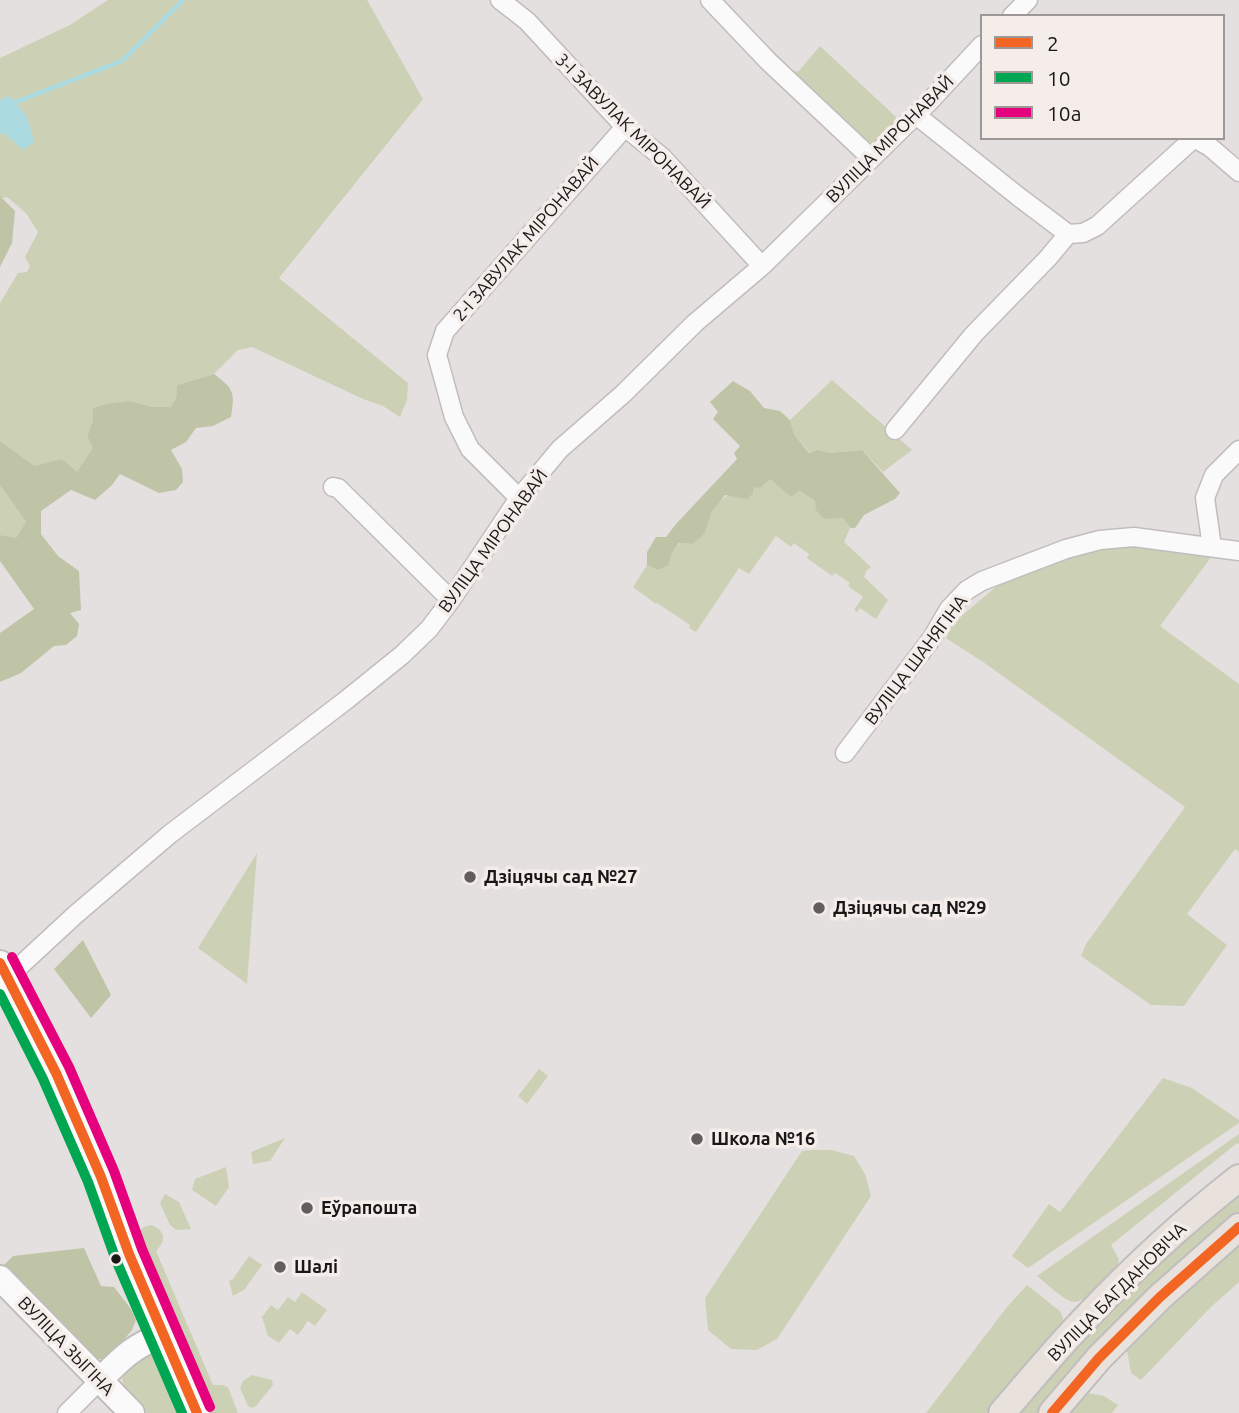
<!DOCTYPE html>
<meta charset="utf-8">
<style>
body{margin:0}
#map{position:relative;width:1239px;height:1413px;overflow:hidden;background:#e4e0df;font-family:Ubuntu,sans-serif}
canvas{display:block}
.legend{position:absolute;left:980px;top:14px;width:245px;height:126px;box-sizing:border-box;background:#f4edea;border:2px solid #9d9896;margin:0;padding:9px 12px;list-style:none;font-size:21px;color:#1a1817}
.legend li{display:flex;align-items:center;gap:14px;height:35px}
.legend b{width:35px;border:2px solid #9d9896}
</style>
<div id="map">
<canvas width="1239" height="1413"></canvas>
<ul class="legend">
<li><b style="height:9px;background:#f26522"></b>2</li>
<li><b style="height:9px;background:#00a651"></b>10</li>
<li><b style="height:9px;background:#e5007d"></b>10а</li>
</ul>
</div>
<script>
const ctx = document.querySelector('canvas').getContext('2d');
ctx.lineJoin = 'round';
function fillPath(path, color) { ctx.fillStyle = color; ctx.fill(path, 'evenodd'); }
function trace(path, color, width, dash) { ctx.strokeStyle = color; ctx.lineWidth = width; ctx.lineCap = dash ? 'butt' : 'round'; ctx.setLineDash(dash || []); ctx.stroke(path); }
function drawText(font, color, halo, rows, align = 'center') {
  ctx.font = font + ' Ubuntu,sans-serif'; ctx.lineWidth = 7; ctx.setLineDash([]); ctx.textBaseline = 'middle'; ctx.strokeStyle = halo; ctx.fillStyle = color; for (const [text, x, y, turn = 0] of rows) {
    ctx.save(); ctx.translate(x, y); ctx.rotate((+turn || 0) * Math.PI / 180); ctx.textAlign = isNaN(turn) ? turn : align; if (halo) ctx.strokeText(text, 0, 0); ctx.fillText(text, 0, 0); ctx.restore();
  }
}
fillPath(new Path2D(`
 M108 0H367L423 99 279 278 408 383 407 400 400 417 383 406 363 399 252 347 238 350 214 374 177 385 176 399 170 407H153L131 401 93 420 87 436 94 448 77 473 62 459 34 467 0 441V303L18 273 27 272 30 266 25 257 38 232 26 213 7 197 0 199V58L70 25Z
 M820 46 896 117V124L874 147H868L791 76 794 72 799 71Z
 M832 380 912 450 883 472 862 450 829 453 818 450 810 453 794 434 790 420Z
 M770 478 791 497 798 491 843 518 850 528 844 542 871 567 866 571 864 577 888 600 876 619 860 608 857 612 854 610 863 597 848 586 850 583 835 573 832 576 807 558 809 554 794 543 791 547 776 536 749 574 739 568 696 632 689 628 690 625 657 603 656 604 633 587 647 565 658 570 669 565 672 553 680 543 693 544C709 529 703 525 712 510 724 491 751 487 770 478Z
 M0 485 26 522 16 539 0 535Z
 M1135 545 1212 556 1160 626 1239 684V852L1235 849 1187 914 1227 945 1184 1006 1151 1005 1081 956 1086 944 1185 807 986 664 946 638 951 625 998 585 1066 557 1100 547Z
 M257 853 247 984 198 948Z
 M539 1069 548 1076 527 1104 518 1096Z
 M1163 1078 1192 1088 1239 1120V1123L1028 1268 1012 1256 1049 1204 1060 1212Z
 M1239 1134V1144L1237 1143 1111 1245 1119 1259 1118 1265C1108 1276 1086 1307 1070 1301 1059 1296 1046 1283 1037 1276Z
 M285 1138 270 1161 253 1164 251 1152Z
 M811 1150H831L854 1156 865 1174 871 1196 777 1339 757 1350 731 1349 708 1330 705 1298 802 1151Z
 M226 1167 229 1187 216 1206 192 1190 195 1179Z
 M1239 1193V1215L1101 1340 1037 1413H1015L1141 1276Z
 M165 1194 179 1202 191 1229 176 1230 170 1225 160 1203Z
 M152 1225C166 1231 166 1241 156 1251L213 1385H222L228 1387 238 1413H210L137 1240C138 1230 142 1226 152 1225Z
 M1239 1246V1282L1211 1307 1141 1380 1131 1373 1126 1345 1233 1247Z
 M249 1256 262 1265 244 1290 233 1296 229 1281 233 1279Z
 M1027 1285 1061 1312 1064 1323 986 1413H926L1007 1307Z
 M302 1292 327 1310 315 1326 308 1321 298 1335 290 1329 279 1343 268 1336 262 1317 271 1305 278 1310 288 1297 295 1302Z
 M142 1356H152L160 1361 182 1413H147C137 1403 115 1388 125 1371 128 1366 137 1361 142 1356Z
 M252 1375 272 1380 273 1385 257 1405 253 1408 248 1406 240 1388 243 1381Z
 M1089 1393 1104 1396 1118 1405 1112 1413H1066L1080 1397Z`), '#ccd1b5');
fillPath(new Path2D(`
 M0 196 15 211 12 243 0 267Z
 M214 374C234 389 235 392 231 417L213 426 196 428 186 442 171 450 182 469 183 482 176 490 159 493 120 474 112 485 95 500 71 490 41 511V534L58 556 79 571 81 610 70 613 79 624 77 636 66 645 54 646 21 673 0 682V633L34 609 0 561V535L16 538 26 522 0 485V441L34 466 62 459 77 472 93 448 87 436 93 420V408L107 404 131 401 153 407H170L176 399 177 385Z
 M733 381 750 391 764 408 780 411 790 420 794 434 809 453 818 450 829 453 862 450 900 493 895 499 864 515 855 528H850L843 518 824 519 816 510 815 501 799 491 791 497 770 479 760 488 753 487V493L747 499 725 495 712 511 704 534 693 544 679 543 672 553 669 565 658 570 647 565V552L656 537H666L676 524 737 459 734 453 740 446 713 419 718 412 710 402Z
 M83 940 111 995 91 1018 54 969Z
 M84 1248 101 1286 114 1287 131 1309 136 1320 132 1330 107 1360 92 1358 3 1266 13 1256Z`), '#bfc4a7');
fillPath(new Path2D(`
 M10 96 27 117 34 142 23 150 4 133 0 134V100Z`), '#abdae1');
trace(new Path2D(`
 M0 108 122 61 183 0`), '#abdae1', 4.5);
const street = new Path2D(`
 M500 0 527 21 625 127 663 158 762 266
 M710 0 768 61 871 158
 M1012 16 1028 0
 M916 115 1019 197 1068 234 1083 233 1097 226 1194 138 1210 147 1239 172
 M895 430 974 334 1048 258 1068 234
 M333 487 338 488 451 600
 M519 498 470 449 454 417 437 355 445 331 625 127
 M1212 547 1205 498 1214 475 1239 450
 M845 753 932 638 949 609 967 590 982 581 1066 549 1100 540 1134 537 1239 551
 M8 977 75 915 170 834 345 701 402 655 429 629 451 600 519 498 560 449 623 394 695 323 762 266 928 103 982 45
 M67 1413 100 1380`);
const secondary = new Path2D(`
 M0 963 56 1073 72 1110 101 1177 129 1254 197 1413
 M0 1278 132 1413
 M100 1380C122 1358 133 1346 163 1335`);
const primary = new Path2D(`
 M1002 1413C1029 1382 1055 1350 1084 1320 1132 1269 1184 1221 1239 1178
 M1052 1413 1099 1358 1160 1297 1239 1227`);
trace(street, '#c0bdbc', 21);
trace(secondary, '#c0bdbc', 28);
trace(primary, '#bfbdbd', 30);
trace(street, '#fbfafa', 18);
trace(secondary, '#fbfafa', 24);
trace(primary, '#e8e1dc', 26);
trace(new Path2D(`
 M0 963 56 1073 101 1177 129 1254 197 1413
 M1052 1413 1099 1358 1160 1297 1239 1227`), '#f26522', 10);
trace(new Path2D(`
 M0 994 43 1079 88 1182 116 1260 182 1413`), '#00a651', 10);
trace(new Path2D(`
 M12 957 69 1067 114 1171 142 1249 210 1407`), '#e5007d', 10);
for (const [x, y, r, color] of [
 [470,877,7,"#615e5d"],
 [819,908,7,"#615e5d"],
 [697,1139,7,"#615e5d"],
 [307,1208,7,"#615e5d"],
 [116,1259,6,"#1a1817"],
 [280,1267,7,"#615e5d"]
]) { const dot = new Path2D(); dot.arc(x, y, r, 0, 2 * Math.PI); ctx.fillStyle = color; ctx.fill(dot); trace(dot, '#f4edea', 2.5); }
drawText('18px', '#1a1817', '#f4edea', [
 ["3-І ЗАВУЛАК МІРОНАВАЙ",633,131,45],
 ["ВУЛІЦА МІРОНАВАЙ",890,139,-45],
 ["2-І ЗАВУЛАК МІРОНАВАЙ",526,239,-49],
 ["ВУЛІЦА МІРОНАВАЙ",493,541,-54],
 ["ВУЛІЦА ШАНЯГІНА",916,660,-53],
 ["ВУЛІЦА БАГДАНОВІЧА",1117,1292,-45],
 ["ВУЛІЦА ЗЫГІНА",66,1346,46]
]);
drawText('bold 18px', '#1a1817', '#f4edea', [
 ["Дзіцячы сад №27",484,877],
 ["Дзіцячы сад №29",833,908],
 ["Школа №16",711,1139],
 ["Еўрапошта",321,1208],
 ["Шалі",294,1267]
], 'left');
</script>
